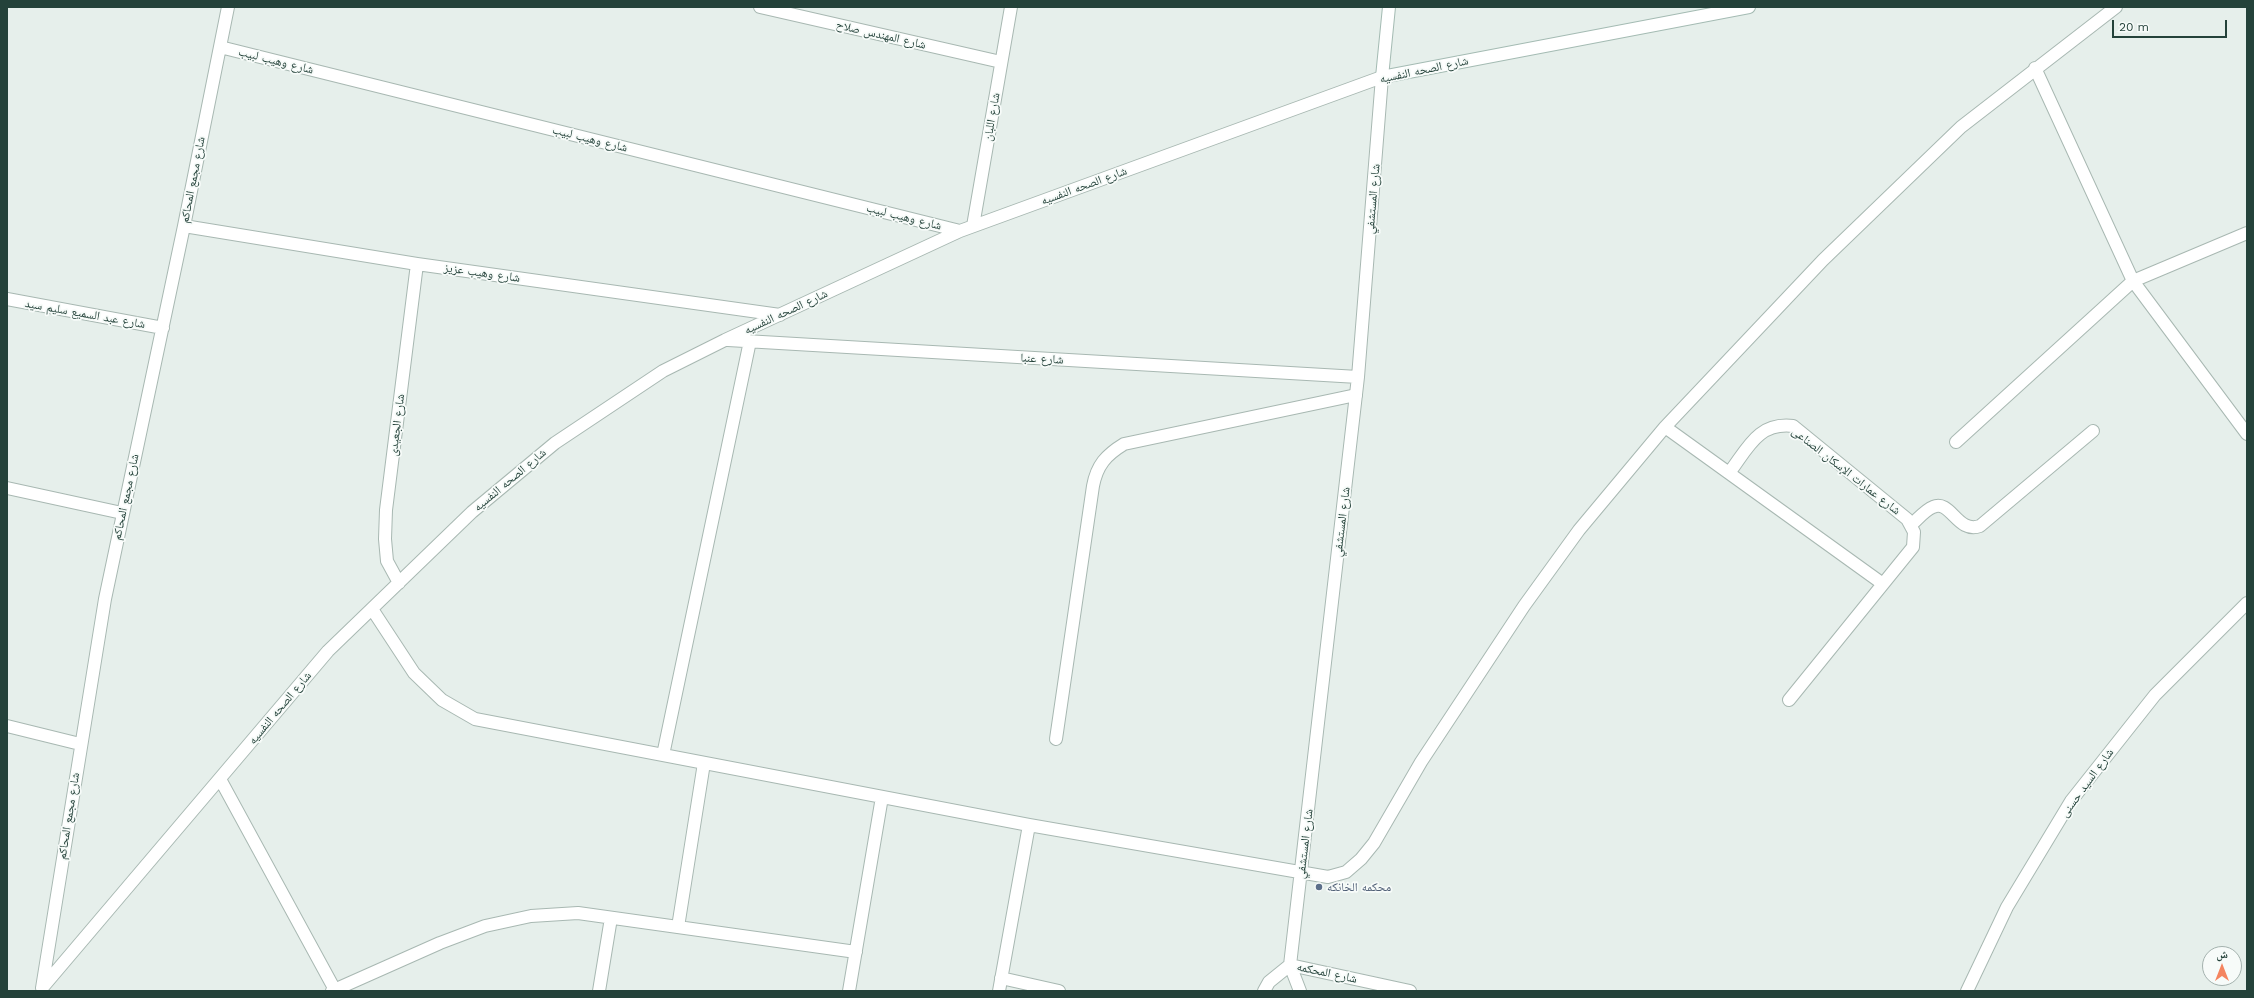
<!DOCTYPE html>
<meta charset="utf-8">
<style>
body{margin:0}
#map{position:relative;width:2254px;height:998px;overflow:hidden;background:#e6efeb;font-family:"Work Sans","Noto Naskh Arabic",sans-serif}
canvas{display:block}
.frame{position:absolute;inset:0;border:8px solid #24423a;pointer-events:none}
.north{position:absolute;left:2202px;top:946px;width:40px;height:40px;box-sizing:border-box;background:#f7fbf9;border:1px solid #a3b1ad;border-radius:50%;rotate:0deg;font-size:11px;font-weight:700;line-height:16px;text-align:center;color:#24423a}
.north::after{content:'';display:block;margin:auto;width:14px;height:18px;background:#f4845f;clip-path:polygon(50% 0,100% 100%,50% 72%,0 100%)}
.scale{position:absolute;left:2112px;top:20px;width:115px;height:18px;box-sizing:border-box;border:2px solid #24423a;border-top:0;padding-left:5px;font-size:12px;line-height:14px;white-space:nowrap;color:#24423a;-webkit-text-stroke:3px #f7fbf9;paint-order:stroke}
</style>
<div id="map">
<canvas width="2254" height="998"></canvas>
<div class="frame"></div>
<div class="north">ش</div>
<div class="scale">20 m</div>
</div>
<script>
const ctx = document.querySelector('canvas').getContext('2d');
ctx.lineJoin = 'round';
function trace(path, color, width, dash) { ctx.strokeStyle = color; ctx.lineWidth = width; ctx.lineCap = dash ? 'butt' : 'round'; ctx.setLineDash(dash || []); ctx.stroke(path); }
function drawText(font, color, halo, rows, align = 'center') {
  ctx.font = font + ' "Work Sans","Noto Naskh Arabic",sans-serif'; ctx.lineWidth = 3.5; ctx.setLineDash([]); ctx.textBaseline = 'middle'; ctx.strokeStyle = halo; ctx.fillStyle = color; for (const [text, x, y, turn = 0] of rows) {
    ctx.save(); ctx.translate(x, y); ctx.rotate((+turn || 0) * Math.PI / 180); ctx.textAlign = isNaN(turn) ? turn : align; if (halo) ctx.strokeText(text, 0, 0); ctx.fillText(text, 0, 0); ctx.restore();
  }
}
const service = new Path2D(`
 M1911 525C1918 519 1925 510 1933 507 1951 499 1957 534 1980 526L2093 431
 M1056 739 1093 486C1097 465 1106 455 1124 444L1356 395`);
const minor = new Path2D(`
 M760 7 1001 62
 M220 47 960 231
 M2035 68 2133 281 2247 434
 M184 226 417 264 780 315
 M973 226 1011 7
 M7 299 163 328
 M728 340 1358 377
 M1665 427 1883 584
 M1956 442 2133 281 2247 233
 M1729 473C1748 448 1758 422 1793 426L1907 519 1914 532 1913 547 1789 700
 M7 488 122 513
 M399 583 387 561 385 539 386 510 417 264
 M372 609 414 673 442 700 475 719 1029 825 1328 877 1346 872 1361 859 1374 843 1421 762 1524 606 1579 530 1665 427 1823 260 1961 127 2116 7
 M7 726 80 744
 M663 755 750 341
 M220 779 335 990
 M678 927 704 763
 M1290 965 1410 991
 M1001 978 1059 991
 M42 988 328 651 472 512 555 443 663 371 725 340 960 231 1382 77 1358 377 1290 965 1300 991
 M42 988 105 599 184 226 228 7
 M332 991 440 943 485 926 531 916 578 913 856 952
 M599 991 611 918
 M849 991 882 797
 M999 991 1029 825
 M1264 991 1269 982 1290 965
 M1967 991 2007 907 2071 801 2155 695 2247 603`);
const secondary = new Path2D(`
 M1389 7 1382 77 1749 7`);
trace(service, '#a8b8b2', 14);
trace(minor, '#a8b8b2', 14);
trace(secondary, '#a4bbb3', 14);
trace(service, '#fff', 12);
trace(minor, '#fff', 12);
trace(secondary, '#fff', 12);
for (const [x, y, r, color] of [
 [1319,887,4,"#5c6f8a"]
]) { const dot = new Path2D(); dot.arc(x, y, r, 0, 2 * Math.PI); ctx.fillStyle = color; ctx.fill(dot); trace(dot, '#f7fbf9', 1.5); }
drawText('12px', '#24423a', '#f7fbf9', [
 ["شارع المهندس صلاح",881,35,13],
 ["شارع وهيب لبيب",276,61,14],
 ["شارع الصحه النفسيه",1424,70,-12],
 ["شارع اللبان",992,117,-80],
 ["شارع وهيب لبيب",590,139,14],
 ["شارع مجمع المحاكم",193,180,-79],
 ["شارع الصحه النفسيه",1084,186,-20],
 ["شارع المستشفي",1373,199,-85],
 ["شارع وهيب لبيب",904,217,14],
 ["شارع وهيب عزيز",482,273,8],
 ["شارع الصحه النفسيه",786,312,-25],
 ["شارع عبد السميع سليم سيد",85,314,10],
 ["شارع عنبا",1042,359,3],
 ["شارع الجعيدى",397,425,-83],
 ["شارع عمارات الإسكان الصناعى",1846,471,38],
 ["شارع الصحه النفسيه",510,480,-40],
 ["شارع مجمع المحاكم",126,497,-78],
 ["شارع المستشفي",1342,522,-83],
 ["شارع الصحه النفسيه",280,708,-50],
 ["شارع السيد حسنى",2087,783,-54],
 ["شارع مجمع المحاكم",69,816,-81],
 ["شارع المستشفي",1305,844,-83],
 ["شارع المحكمه",1327,973,12]
]);
drawText('12px', '#4e5e75', '#f7fbf9', [
 ["محكمه الخانكه",1327,887]
], 'left');
</script>
